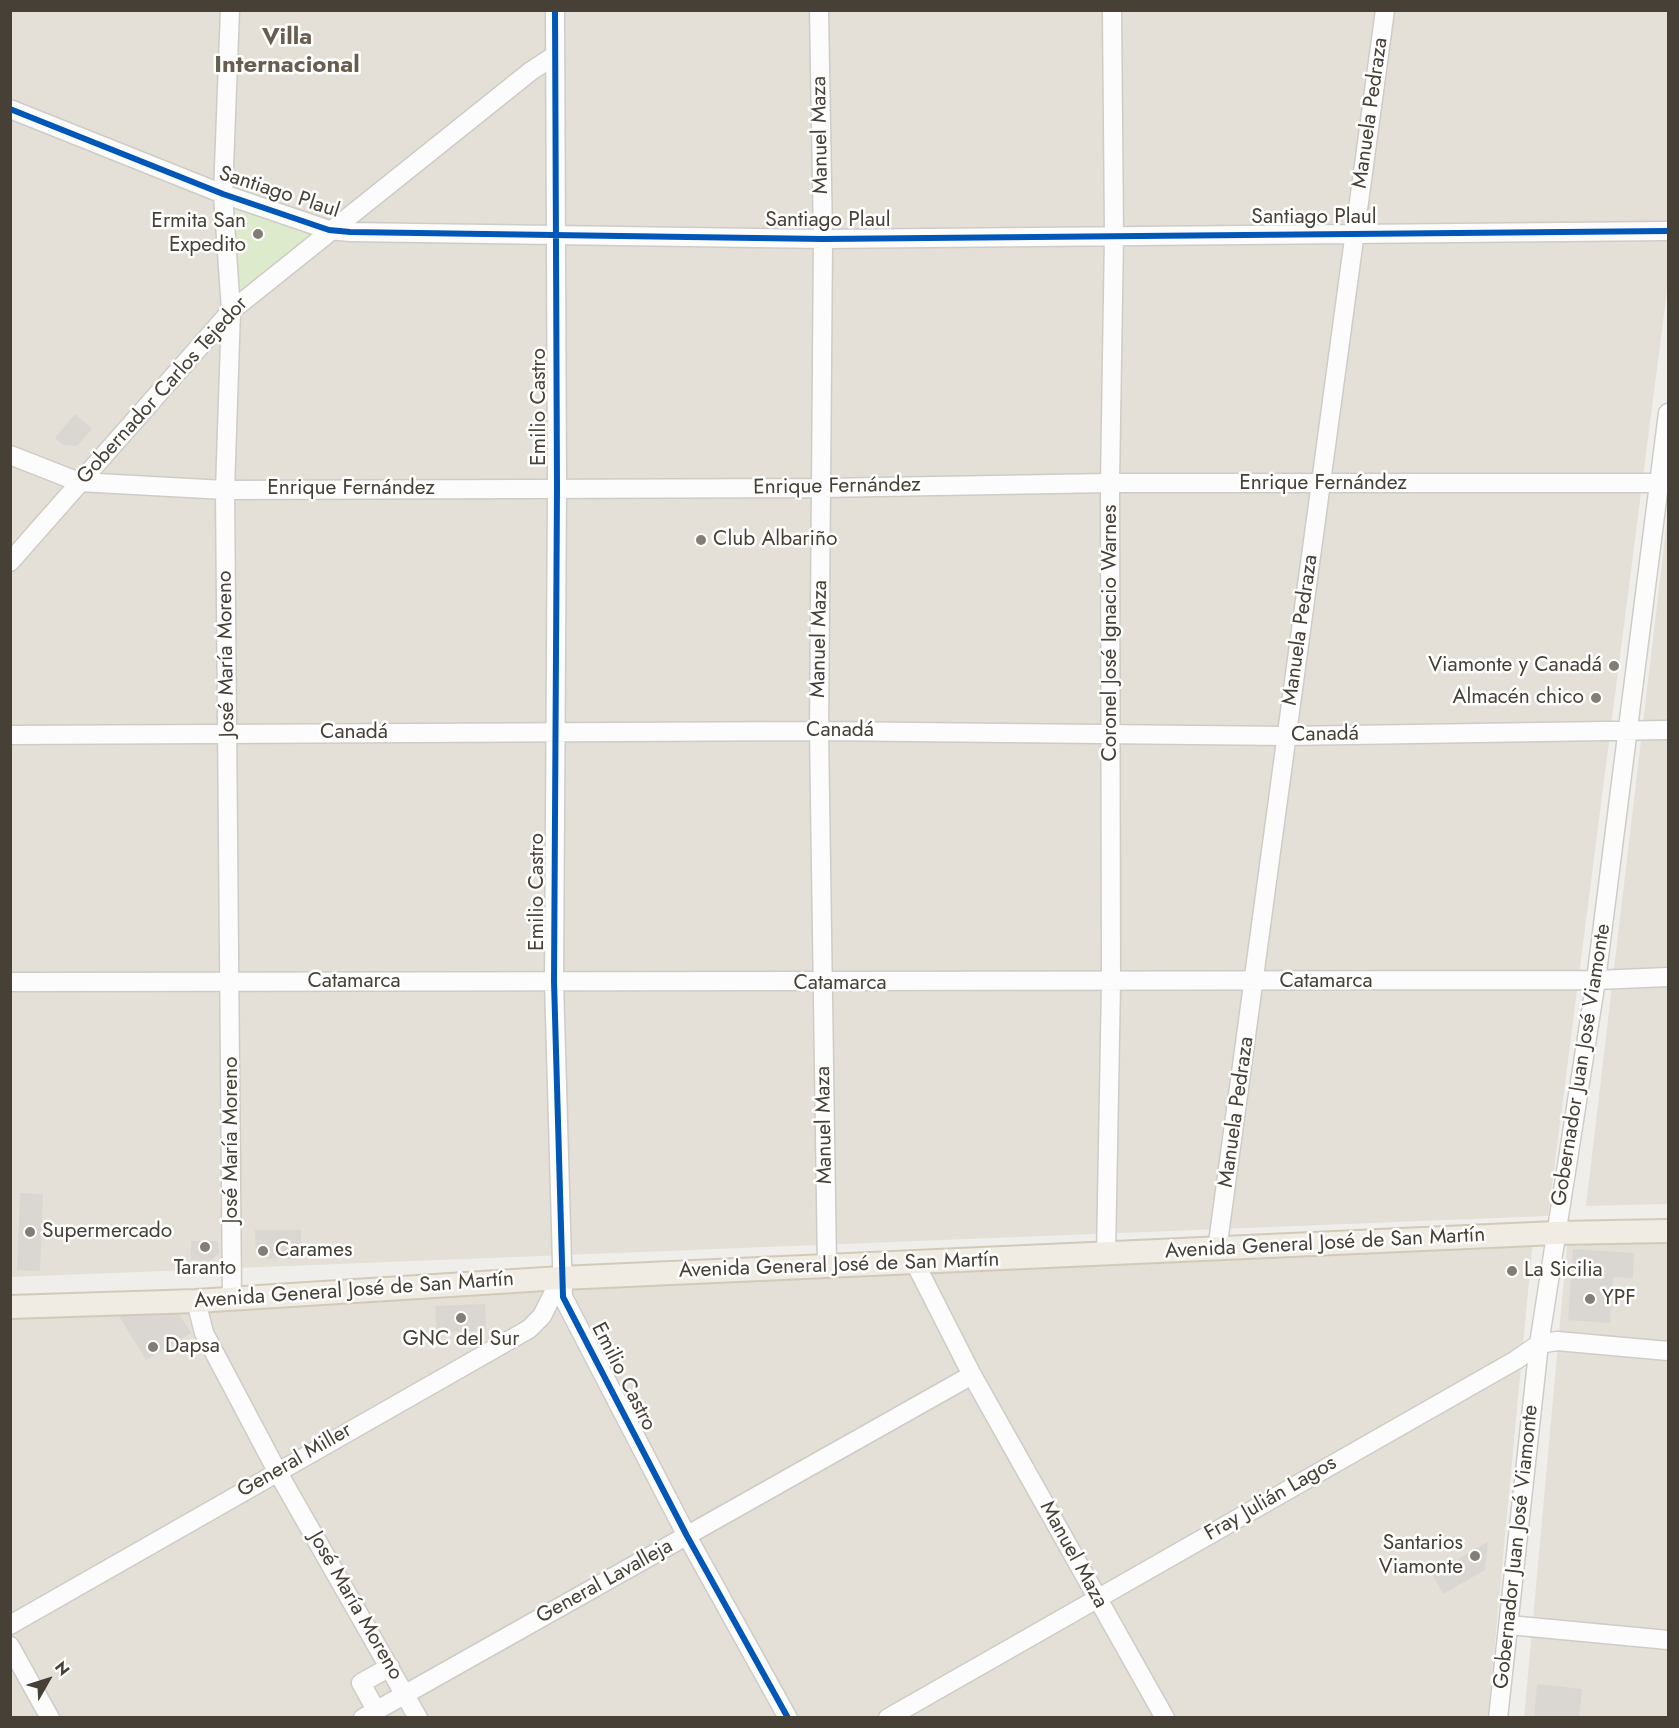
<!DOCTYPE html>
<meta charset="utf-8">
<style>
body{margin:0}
#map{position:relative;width:1679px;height:1728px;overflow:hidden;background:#f0eeea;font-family:Jost,sans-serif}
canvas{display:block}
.frame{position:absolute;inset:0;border:12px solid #464036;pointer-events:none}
.north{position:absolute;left:18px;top:1650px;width:60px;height:60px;-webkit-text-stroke:4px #fff;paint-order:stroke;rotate:51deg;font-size:16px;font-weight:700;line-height:24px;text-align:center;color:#464036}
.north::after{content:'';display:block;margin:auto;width:21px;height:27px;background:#464036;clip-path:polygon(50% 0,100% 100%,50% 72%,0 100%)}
</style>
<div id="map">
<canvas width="1679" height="1728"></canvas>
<div class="frame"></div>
<div class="north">N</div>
</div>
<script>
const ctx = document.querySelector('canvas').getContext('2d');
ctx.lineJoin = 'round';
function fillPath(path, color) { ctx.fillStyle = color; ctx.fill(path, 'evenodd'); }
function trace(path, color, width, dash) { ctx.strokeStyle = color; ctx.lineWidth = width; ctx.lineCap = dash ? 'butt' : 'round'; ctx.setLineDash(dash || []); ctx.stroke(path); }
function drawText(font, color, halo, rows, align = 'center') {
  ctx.font = font + ' Jost,sans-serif'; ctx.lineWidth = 5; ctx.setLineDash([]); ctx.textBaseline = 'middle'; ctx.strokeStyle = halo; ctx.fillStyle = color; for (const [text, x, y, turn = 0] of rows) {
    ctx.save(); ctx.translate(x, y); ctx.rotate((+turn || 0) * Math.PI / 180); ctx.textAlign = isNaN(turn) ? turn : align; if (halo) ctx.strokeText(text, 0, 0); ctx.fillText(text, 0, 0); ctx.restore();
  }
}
fillPath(new Path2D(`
 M10 11H1668V283L1548 1216 11 1277Z
 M1668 512V1204L1586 1206Z
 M1668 1233V1717L1524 1718 1568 1234Z
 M1533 1239 1488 1717 11 1718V1318Z`), '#e4e0d7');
fillPath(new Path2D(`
 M223 194 329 230 231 311Z`), '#ddeacb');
fillPath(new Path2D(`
 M75 414 92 429 77 446 63 445 55 438Z
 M20 1193 43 1194 40 1271 17 1270Z
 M255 1230H301V1259H262L256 1253Z
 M191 1241H218L219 1253 210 1261 191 1260Z
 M1573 1249 1634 1253 1633 1278 1613 1277 1610 1323 1568 1320Z
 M485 1304 486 1331 437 1332 435 1306Z
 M178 1312 191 1333 146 1360 119 1316Z
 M1488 1542 1485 1570 1443 1594 1432 1574Z
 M1537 1684 1582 1689 1579 1718H1534Z`), '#dad7d2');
const minor = new Path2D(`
 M230 10 223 194 231 311 225 490 232 1298
 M555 10 557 488 554 981 563 1297 687 1536 788 1718
 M819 10 823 239 819 731 827 1267
 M10 109 223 194 329 230 350 232 823 239 1668 231
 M10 455 79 482 225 490 821 488 1110 483H1668
 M10 562 231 311 531 71 554 56
 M10 735 819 731 1287 736 1668 730
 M10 982C539 983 1068 984 1596 980L1668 977
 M1217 1250 1385 10
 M1106 1255 1111 983 1110 483 1114 235 1112 10
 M915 1263 972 1375 1165 1718
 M196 1301 204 1333 277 1471 418 1718
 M10 1625 529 1329 542 1316 561 1278
 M1509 1625 1668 1640
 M10 1646 50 1718
 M376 1710 361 1683 390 1667
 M363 1718 972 1375
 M888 1718 1516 1360 1539 1344 1557 1341 1668 1351
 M1498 1718 1539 1344 1596 980 1668 413`);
const major = new Path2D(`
 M10 1307 196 1301 561 1278 1556 1233 1668 1231`);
trace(minor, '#ceccc7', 21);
trace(major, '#d2cab8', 26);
trace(minor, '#fdfcfc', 18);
trace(major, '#f0ece4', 22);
trace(new Path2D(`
 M555 10 557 488 554 981 563 1297 687 1536 788 1718
 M10 109 223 194 329 230 350 232 823 239 1668 231`), '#0057b8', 6);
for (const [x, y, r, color] of [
 [258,234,6,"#827d75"],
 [701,540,6,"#827d75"],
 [1614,666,6,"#827d75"],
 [1596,698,6,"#827d75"],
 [30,1232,6,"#827d75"],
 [205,1247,6,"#827d75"],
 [263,1251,6,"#827d75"],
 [1512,1271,6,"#827d75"],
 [1590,1299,6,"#827d75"],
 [461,1318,6,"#827d75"],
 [153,1347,6,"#827d75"],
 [1475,1556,6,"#827d75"]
]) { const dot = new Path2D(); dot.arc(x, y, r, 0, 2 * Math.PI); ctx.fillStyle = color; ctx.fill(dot); trace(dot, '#fff', 2); }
drawText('21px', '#464036', '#fff', [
 ["Manuela Pedraza",1371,113,-82],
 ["Manuel Maza",821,135,-91],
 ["Santiago Plaul",279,193,18],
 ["Santiago Plaul",1314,218],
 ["Santiago Plaul",828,221],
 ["Gobernador Carlos Tejedor",163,391,-48],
 ["Emilio Castro",540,407,-90],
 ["Enrique Fernández",1323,484],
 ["Enrique Fernández",837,487,-1],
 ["Enrique Fernández",351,489],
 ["Manuela Pedraza",1301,630,-82],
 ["Coronel José Ignacio Warnes",1111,633,-90],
 ["Manuel Maza",820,639,-89],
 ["José María Moreno",227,654,-91],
 ["Canadá",840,731],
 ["Canadá",354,733],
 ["Canadá",1325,735,-1],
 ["Emilio Castro",538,892,-90],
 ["Catamarca",354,982],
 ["Catamarca",1326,982],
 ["Catamarca",840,984],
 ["Gobernador Juan José Viamonte",1582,1065,-81],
 ["Manuela Pedraza",1237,1112,-82],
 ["Manuel Maza",825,1125,-91],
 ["José María Moreno",232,1140,-90],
 ["Avenida General José de San Martín",1325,1244,-3],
 ["Avenida General José de San Martín",839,1266,-2],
 ["Avenida General José de San Martín",354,1291,-4],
 ["Emilio Castro",623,1377,63],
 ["General Miller",295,1461,-30],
 ["Fray Julián Lagos",1271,1499,-30],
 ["Gobernador Juan José Viamonte",1517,1547,-84],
 ["Manuel Maza",1073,1555,61],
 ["General Lavalleja",605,1582,-29],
 ["José María Moreno",355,1606,60]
]);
drawText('21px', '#464036', '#fff', [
 ["Ermita San",246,222,"right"],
 ["Expedito",246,246,"right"],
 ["Club Albariño",713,540],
 ["Viamonte y Canadá",1602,666,"right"],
 ["Almacén chico",1584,698,"right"],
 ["Supermercado",42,1232],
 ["Carames",275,1251],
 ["Taranto",205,1269,"center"],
 ["La Sicilia",1524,1271],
 ["YPF",1602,1299],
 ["GNC del Sur",461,1340,"center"],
 ["Dapsa",165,1347],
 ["Santarios",1463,1544,"right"],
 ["Viamonte",1463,1568,"right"]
], 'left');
drawText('bold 24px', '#685d4e', '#fff', [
 ["Villa",287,38],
 ["Internacional",287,66]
]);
</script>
